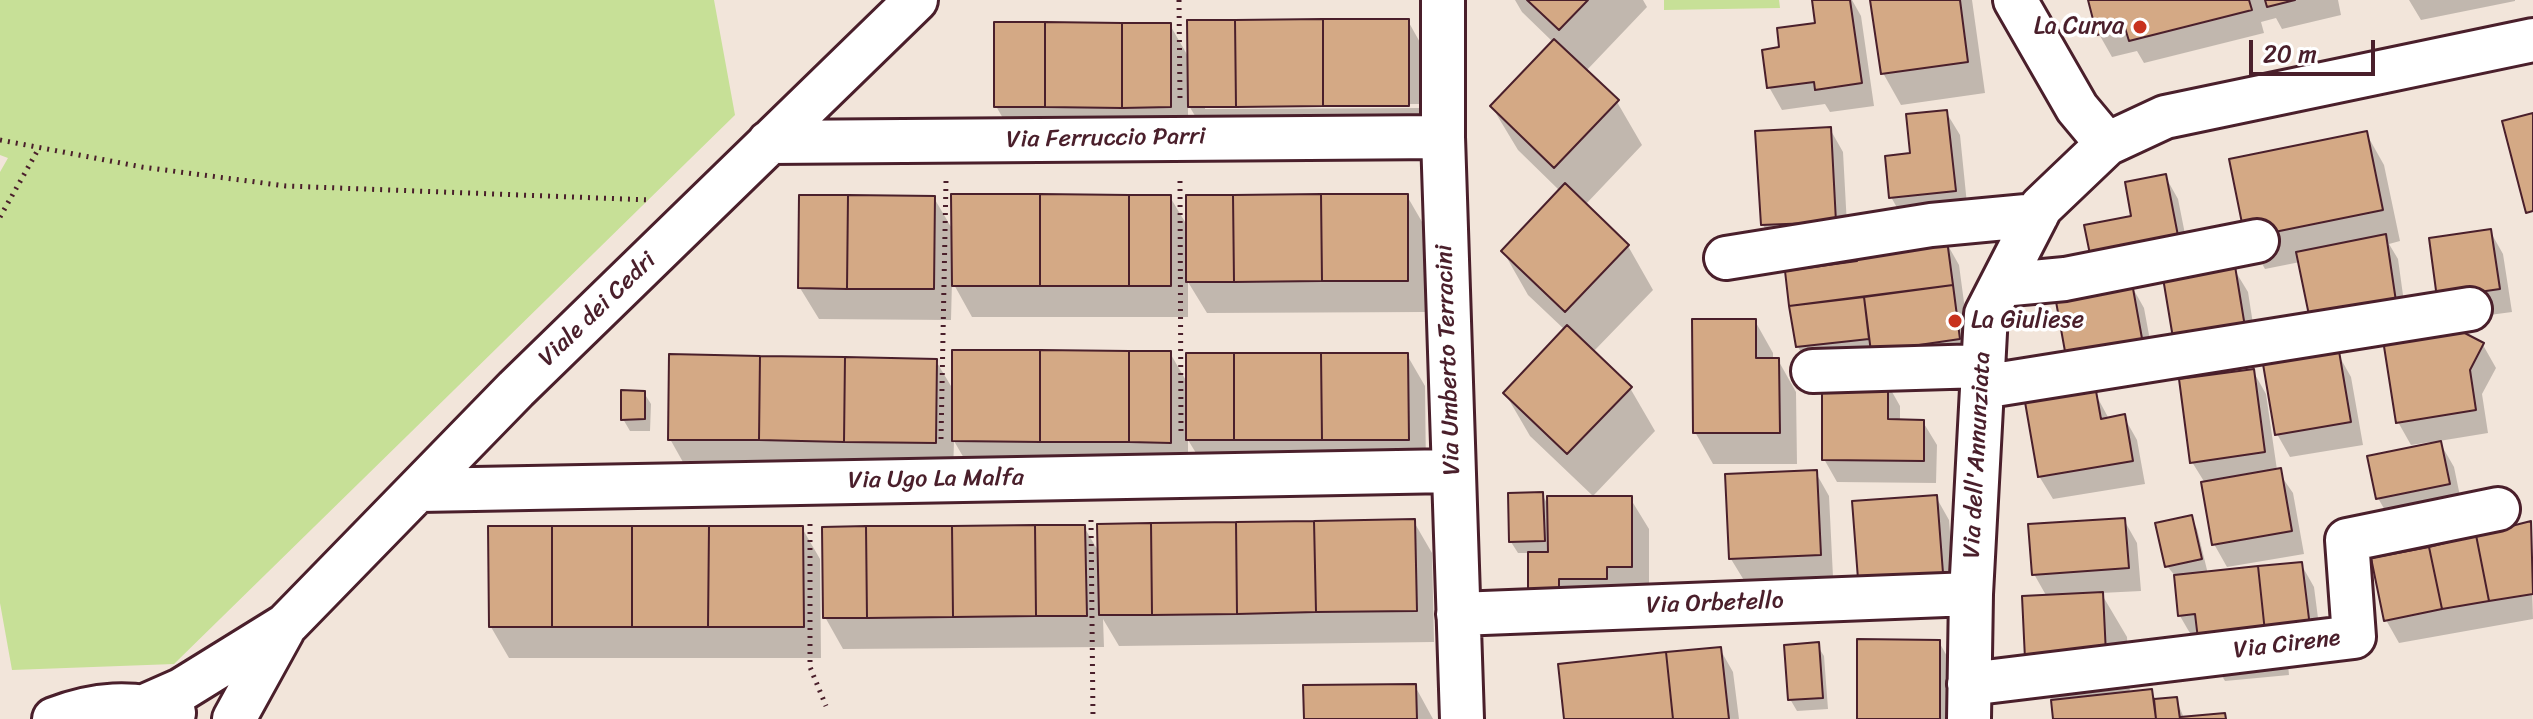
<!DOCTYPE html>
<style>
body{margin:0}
#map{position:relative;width:2533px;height:719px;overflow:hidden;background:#f2e5da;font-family:Sriracha,sans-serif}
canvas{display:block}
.scale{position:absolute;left:2249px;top:40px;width:126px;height:36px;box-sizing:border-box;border:4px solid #4a1f2b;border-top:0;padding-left:10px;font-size:24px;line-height:28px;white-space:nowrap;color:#4a1f2b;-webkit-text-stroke:6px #fff;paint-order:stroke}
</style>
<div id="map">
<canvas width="2533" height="719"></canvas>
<div class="scale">20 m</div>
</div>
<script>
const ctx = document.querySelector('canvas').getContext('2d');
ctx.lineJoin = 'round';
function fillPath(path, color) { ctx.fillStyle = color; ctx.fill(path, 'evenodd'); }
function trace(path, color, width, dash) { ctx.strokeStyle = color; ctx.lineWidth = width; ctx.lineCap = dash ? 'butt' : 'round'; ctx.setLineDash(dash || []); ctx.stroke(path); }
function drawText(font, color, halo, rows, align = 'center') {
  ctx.font = font + ' Sriracha,sans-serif'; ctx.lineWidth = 7; ctx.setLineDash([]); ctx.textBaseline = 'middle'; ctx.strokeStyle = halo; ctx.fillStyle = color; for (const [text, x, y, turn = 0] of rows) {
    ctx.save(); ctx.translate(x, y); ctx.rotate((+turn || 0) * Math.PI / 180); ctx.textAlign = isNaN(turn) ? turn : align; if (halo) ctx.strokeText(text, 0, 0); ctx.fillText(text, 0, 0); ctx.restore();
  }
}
fillPath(new Path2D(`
 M0 0H714L735 115 174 664 12 670 0 603V172L8 158 0 155Z
 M1664 0H1779L1780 8 1664 10Z`), '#c7e097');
fillPath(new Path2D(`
 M1515 0H1643L1647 7 1586 71 1617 102 1642 145 1585 205 1628 246 1653 290 1593 352 1630 388 1655 431 1593 496 1530 436 1505 393 1565 330 1528 295 1503 251 1560 191 1518 150 1492 107 1554 43 1522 12Z
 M1814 0H1852L1861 16 1874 106 1830 112 1825 104 1782 110 1769 87 1782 49 1817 24Z
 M1872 0H1972L1985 93 1901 105 1883 73Z
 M2090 0H2338L2341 15 2282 29 2276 18 2261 22 2264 33 2144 63 2137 51 2112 57 2099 34ZM2135 24 2136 27 2103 36V32Z
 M2409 0H2515V1L2421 20Z
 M1408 21 1426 53V137L1208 138 1188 104V138H1014L996 106 1170 25 1189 58ZM1419 104V108L1205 109V105Z
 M1946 112 1960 135 1968 214 1904 220 1891 197 1912 155Z
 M1830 129 1843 152 1848 244 1776 248 1763 225Z
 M2366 133 2384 165 2400 241 2389 244 2398 259 2408 331 2300 262 2265 269 2247 237Z
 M2165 176 2178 199 2192 269 2131 285 2144 308 2157 378 2083 390 2134 217Z
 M1407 196 1425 227V312L1207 313 1188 282V317H972L952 281 951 320 819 319 800 288 934 198 954 232 1170 197 1188 227Z
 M2490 231 2503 254 2512 312 2452 320Z
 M1946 242 1959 265 1972 362 1811 370 1798 347 1787 272 1859 263Z
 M2234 269 2248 292 2258 356 2176 344Z
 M1755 321 1773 353V360H1778L1796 392 1797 464H1713L1695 432Z
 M2483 345 2496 368 2482 394 2488 433 2439 441 2454 467 2462 506 2391 521 2378 498 2431 446 2430 442 2411 445 2398 422Z
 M1170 353 1188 384 1407 355 1425 386 1426 471H1207L1188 440V474L972 472 954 441 953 474 688 471 670 439 936 361 954 391Z
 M2338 354 2351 377 2363 445 2290 457 2277 434Z
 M2253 371 2266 394 2277 470 2293 493 2304 554 2227 567 2214 544 2205 483 2192 462Z
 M1887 383 1900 406V421L1923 422 1937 445 1936 483 1837 482 1824 459Z
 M644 393 651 404 650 431H630L623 419Z
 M2095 393 2109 419 2124 417 2137 440 2145 484 2053 499 2039 476Z
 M1816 473 1829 496 1833 577 1745 582 1731 559Z
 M1542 494 1549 507 1630 498 1649 529V598L1576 610V633H1548L1530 601V553H1518L1511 542Z
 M1936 497 1949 520 1955 595 1873 601Z
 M2191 517 2197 529 2208 574 2301 564 2314 587 2322 649 2287 654 2289 675 2225 681 2211 658 2205 659 2180 616 2176 577 2167 566Z
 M2124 520 2137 543 2141 591 2101 593 2127 637 2130 694 2151 692 2157 701 2176 699 2184 718 2224 715 2226 719H2055L2052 701 2027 658 2047 597 2034 574Z
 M1414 522 1432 553 1434 642 1119 646 1103 619 1104 647 843 649 825 617 1084 527 1100 554Z
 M2530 523 2533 619 2399 643 2386 620 2373 560Z
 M802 528 820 559 821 658H509L491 627Z
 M1939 642 1957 674V719H1859Z
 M1817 645 1824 656 1828 709 1797 711 1790 699Z
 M1720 649 1733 672 1739 719H1566Z
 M1415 686 1433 719H1306Z`), '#0003');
const building = new Path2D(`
 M1527 0H1588L1559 30Z
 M1812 0H1850L1862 83 1815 90 1814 82 1767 88 1762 50 1779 47 1777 28 1815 23Z
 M1870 0H1960L1968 62 1881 74Z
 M2088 0H2249L2252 10 2129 41 2125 28 2097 35Z
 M2265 0H2295L2267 7Z
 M1323 19V106L1236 107 1235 20Z
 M1323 19H1409V106H1323Z
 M1187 20H1235L1236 107H1188Z
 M994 22H1045V107H994Z
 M1045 22 1122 23V108L1045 107Z
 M1122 23H1171V107L1122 108Z
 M1554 39 1619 100 1554 168 1490 106Z
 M1947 110 1956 191 1889 198 1885 156 1910 153 1906 114Z
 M2533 113V211L2526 213 2502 121Z
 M1831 127 1836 222 1761 225 1755 131Z
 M2367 131 2383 210 2245 238 2229 159Z
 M2166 174 2180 246 2092 264 2084 225 2131 216 2125 182Z
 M1565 183 1629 245 1565 312 1501 251Z
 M951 194H1040V286H952Z
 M1040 194 1129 195V286H1040Z
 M1321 194H1408V281H1322Z
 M1321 194 1322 281 1234 282 1233 195Z
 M799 195H848L847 289 798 288Z
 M848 195 935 196 934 289H847Z
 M1129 195H1171V286H1129Z
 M1186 195H1233L1234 282H1186Z
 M2491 229 2500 289 2437 298 2429 238Z
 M2386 234 2397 308 2310 320 2296 252Z
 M1947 240 1953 285 1789 306 1785 271 1857 261 1856 252Z
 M2235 266 2246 333 2174 344 2163 278Z
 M2132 283 2145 355 2068 368 2055 296Z
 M1953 285 1960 339 1871 352 1864 297Z
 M1864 297 1869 339 1796 347 1789 306Z
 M1692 319H1756V358H1779L1780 433H1693Z
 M1567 325 1632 387 1567 454 1503 393Z
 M2455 328 2484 343 2470 370 2476 410 2396 423 2383 340Z
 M952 350H1040V442L952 441Z
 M1040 350 1129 351V442H1040Z
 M1129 351H1171V443L1129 442Z
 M2339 351 2351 422 2275 435 2263 364Z
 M1186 353H1234V440H1186Z
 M1234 353H1321L1322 440H1234Z
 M1321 353H1408L1409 440H1322Z
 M669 354 760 356 759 440H668Z
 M760 356 845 357 844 442 759 440Z
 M845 357 937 359 936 443 844 442Z
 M2254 369 2265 452 2190 463 2179 379Z
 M1822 381H1888V419L1924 420V461L1822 460Z
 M621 390 645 391V419L621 420Z
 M2096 391 2101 419 2125 414 2133 461 2038 477 2025 402Z
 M2441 441 2450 484 2376 499 2367 456Z
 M2281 468 2292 531 2212 545 2201 482Z
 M1817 470 1821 555 1729 559 1725 474Z
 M1543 492 1545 541 1509 542 1508 493Z
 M1937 495 1943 573 1858 579 1852 501Z
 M1547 496H1632V567H1607V579H1559V602H1528V552H1548Z
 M2192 515 2202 559 2165 567 2155 523Z
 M2125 518 2129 568 2032 575 2028 524Z
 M1415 519 1417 611 1316 612 1314 521Z
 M1314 521 1316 612 1237 614 1236 522Z
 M2531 521 2533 594 2489 601 2476 535Z
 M1236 522 1237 614 1152 615 1151 523Z
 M1151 523 1152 615H1099L1097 524Z
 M1035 525H1085L1087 616H1036Z
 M1035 525 1036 616 953 617 952 526Z
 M488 526H552V627H489Z
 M552 526H632V627H552Z
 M632 526H709L708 627H632Z
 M709 526H803L804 627H708Z
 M866 526H952L953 617 867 618Z
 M866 526 867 618H823L822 527Z
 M2476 535 2489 601 2442 609 2429 547Z
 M2429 547 2442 609 2384 621 2371 558Z
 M2302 562 2310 627 2265 632 2258 566Z
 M2258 566 2265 632 2198 639 2195 614 2178 616 2174 575Z
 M2103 592 2106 654 2025 659 2022 596Z
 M1857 639 1940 640V719H1857Z
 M1819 642 1823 698 1788 700 1784 645Z
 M1721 647 1729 719H1673L1666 652Z
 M1666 652 1673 719H1564L1558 664Z
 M1416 684 1417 719H1304L1303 685Z
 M2152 689 2156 719H2053L2051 700Z
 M2177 697 2180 719H2156L2154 699Z
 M2225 713 2226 719H2180V717Z`);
fillPath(building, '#d4a985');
trace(building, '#4a1f2b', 2);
const minor = new Path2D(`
 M1443 0V137L1462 719
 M2015 0 2077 108 2107 144
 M769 142 1443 137
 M1726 258 1931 225 2037 215
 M2001 285 2065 279 2257 241
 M1813 371 1983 366
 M1982 387 2470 309
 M420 490 1452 471
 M1458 614 1971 594
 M1969 684 2354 637 2347 540 2498 509
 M147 705 181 690 286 625 516 389 916 0
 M54 719C96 703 131 701 174 713
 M234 719 283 630
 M1969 719 1971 594 1986 314 2041 207 2107 144 2165 117 2533 40`);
trace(minor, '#4a1f2b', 48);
trace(new Path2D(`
 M1179 0 1180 99
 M0 140 142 167 286 186 651 200
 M1180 181 1181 435
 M0 217 39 148
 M941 439 946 181
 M1091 520 1093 719
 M810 524V667L826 706`), '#4a1f2b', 5, [2, 6]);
trace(minor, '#fff', 42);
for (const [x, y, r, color] of [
 [2140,27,8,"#c8321e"],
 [1955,321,8,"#c8321e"]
]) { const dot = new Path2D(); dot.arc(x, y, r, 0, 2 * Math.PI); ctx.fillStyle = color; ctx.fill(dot); trace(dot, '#fff', 3); }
drawText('24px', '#4a1f2b', '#fff', [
 ["La Curva",2124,27],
 ["La Giuliese",1971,321,"left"]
], 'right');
drawText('24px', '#4a1f2b', '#fff', [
 ["Via Ferruccio Parri",1106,139,-1],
 ["Viale dei Cedri",598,310,-44],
 ["Via Umberto Terracini",1449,360,-92],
 ["Via dell'Annunziata",1978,455,-87],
 ["Via Ugo La Malfa",936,480,-1],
 ["Via Orbetello",1715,604,-2],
 ["Via Cirene",2287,645,-7]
]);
</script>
